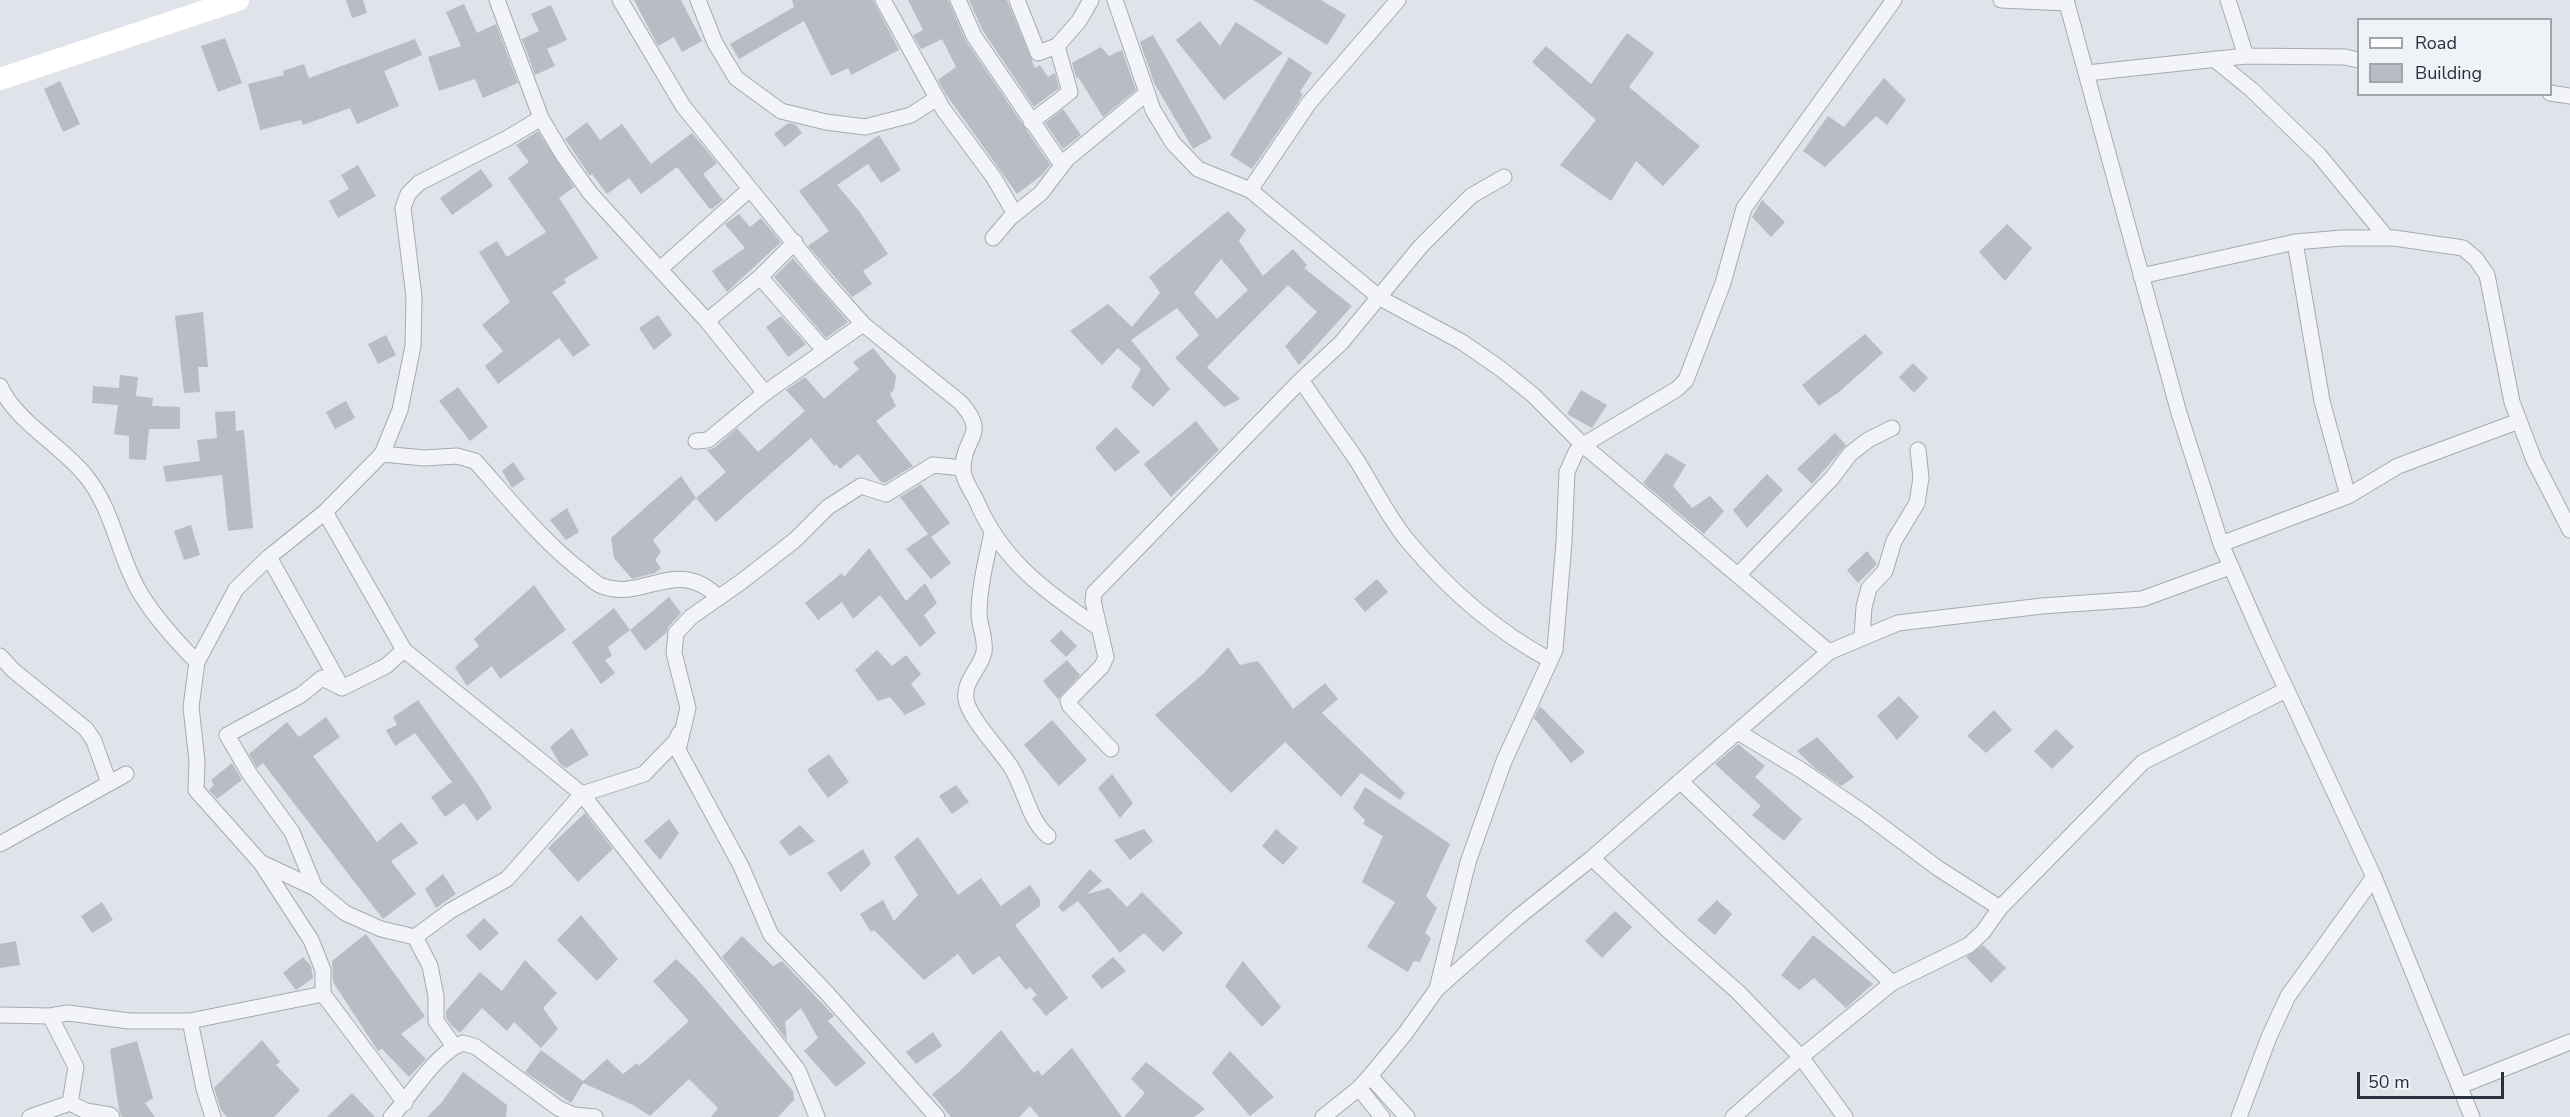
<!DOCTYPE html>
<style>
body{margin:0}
#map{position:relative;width:2570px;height:1117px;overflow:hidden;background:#e0e3e9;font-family:"Nunito Sans",sans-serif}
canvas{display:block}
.legend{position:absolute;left:2357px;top:18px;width:195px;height:78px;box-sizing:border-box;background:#eff2f6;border:2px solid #a0a4ad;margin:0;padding:8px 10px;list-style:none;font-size:18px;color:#29303f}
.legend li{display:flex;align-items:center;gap:12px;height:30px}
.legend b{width:30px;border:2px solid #a0a4ad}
.scale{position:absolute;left:2357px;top:1072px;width:147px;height:27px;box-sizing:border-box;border:3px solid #29303f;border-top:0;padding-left:8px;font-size:18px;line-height:21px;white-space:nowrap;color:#29303f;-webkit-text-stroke:4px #eff2f6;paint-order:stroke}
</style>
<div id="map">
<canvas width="2570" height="1117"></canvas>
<ul class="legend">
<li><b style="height:8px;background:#fff"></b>Road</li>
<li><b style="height:16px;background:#b7bcc5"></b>Building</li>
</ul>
<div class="scale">50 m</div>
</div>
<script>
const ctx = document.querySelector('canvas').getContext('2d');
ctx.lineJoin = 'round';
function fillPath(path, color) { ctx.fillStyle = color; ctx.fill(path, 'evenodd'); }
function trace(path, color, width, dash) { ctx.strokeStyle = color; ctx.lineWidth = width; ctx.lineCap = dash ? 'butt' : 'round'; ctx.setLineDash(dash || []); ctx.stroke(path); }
fillPath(new Path2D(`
 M346 0H363L367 13 352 18Z
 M634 0H681L702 41 682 52 674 37 658 46Z
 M792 0H873L899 50 851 75 848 68 831 76 804 21 739 59 730 44 794 7Z
 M908 0H948L966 41 1049 163 1050 165 1042 175 1017 194 945 93 938 80 956 67 942 39 921 49 913 35 923 30Z
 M969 0H1007L1035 68 1040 65 1048 77 1055 73 1059 88 1034 107 983 31Z
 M1253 0H1321L1346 15 1327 45Z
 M464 4 477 33 496 24 518 83 483 98 475 79 439 91 428 57 461 46 446 12Z
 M551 5 567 40 547 49 555 66 535 75 522 39 539 31 531 14Z
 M1200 21 1220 46 1236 22 1283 53 1224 100 1176 40Z
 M1627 33 1654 53 1629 87 1700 146 1663 186 1636 161 1611 201 1560 165 1596 120 1532 62 1546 46 1591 84Z
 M1153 35 1212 138 1193 149 1154 83 1140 42Z
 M225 38 242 83 218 92 201 46Z
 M415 39 422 55 384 71 399 106 357 124 350 108 303 125 301 120 260 130 248 84 284 75 283 71 304 64 309 78Z
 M1101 47 1109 56 1122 50 1136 90 1103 117 1078 77 1076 78 1072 63Z
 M1289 57 1312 73 1300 92 1303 94 1297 104 1252 169 1230 155Z
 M1884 78 1906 100 1887 125 1876 116 1825 167 1803 151 1828 116 1844 127Z
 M60 81 80 124 63 132 44 89Z
 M1063 109 1081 135 1063 149 1045 123Z
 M587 122 600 140 622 124 651 164 692 133 717 163 703 174 723 200 712 209 709 208 677 167 641 194 629 178 607 194 592 174 590 176 565 139Z
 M788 123 795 124 802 133 785 147 774 134Z
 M538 131 574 187 559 198 598 258 564 279 566 283 552 292 590 345 573 357 559 338 498 384 485 366 503 351 482 325 510 302 479 252 497 241 507 257 546 232 508 178 529 162 516 145Z
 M879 135 901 170 881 183 868 164 837 185 859 211 888 254 863 271 872 284 852 297 808 246 829 231 799 191Z
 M358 165 376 196 338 218 329 201 349 189 341 175Z
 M481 169 493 186 452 215 440 198Z
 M1762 200 1785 222 1771 237 1752 217Z
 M1228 211 1246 230 1239 241 1263 276 1293 249 1307 265 1304 268 1352 306 1299 365 1285 346 1317 312 1288 285 1207 367 1240 399 1224 407 1175 358 1199 335 1177 308 1131 340 1170 389 1153 407 1131 387 1141 369 1118 348 1102 365 1070 331 1108 304 1132 327 1160 293 1149 277ZM1221 259 1248 290 1217 319 1194 293Z
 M739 214 750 227 761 218 781 242 727 292 712 271 745 248 725 224Z
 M2007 224 2032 248 2005 281 1979 252Z
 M793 258 848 322 826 338 774 277Z
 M203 312 208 367H198L200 392 184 393 175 316Z
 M658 315 672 335 654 350 639 328Z
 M781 316 806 344 788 357 766 327Z
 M1865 334 1883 353 1839 392 1819 406 1802 385Z
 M386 335 396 355 378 364 368 344Z
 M873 348 896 376 894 390 890 394 896 406 876 421 913 466 885 483 881 482 858 454 840 469 836 464 834 466 811 438 716 522 696 498 726 472 707 450 714 448 737 428 758 452 805 411 786 390 805 377 824 399 859 369 853 362Z
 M1913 363 1928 378 1914 393 1899 377Z
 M120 375 138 377 136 396 153 398 152 406 180 407V429H149L146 460 129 459V436L114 434 118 405 92 403 93 386 119 388Z
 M458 387 488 427 470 441 439 401Z
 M1581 390 1607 405 1592 428 1567 414Z
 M346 401 355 418 335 429 326 412Z
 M235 411 236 431 244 430 253 528 228 531 222 475 166 482 163 466 200 461 197 440 217 438 215 412Z
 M1196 421 1219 450 1171 497 1144 464Z
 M1116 427 1140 452 1115 472 1095 448Z
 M1835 433 1846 445 1812 484 1797 469Z
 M1666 453 1686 465 1673 486 1692 508 1710 496 1724 511 1704 534 1643 483Z
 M513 462 525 479 512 488 502 471Z
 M1767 474 1783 490 1747 528 1733 510Z
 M681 476 696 498 653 540 661 552 655 560 661 568 655 573 632 579 614 558 611 538Z
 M921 484 950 523 931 537 951 563 931 579 906 549 928 534 900 497Z
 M567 508 579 532 566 540 550 520Z
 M191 525 200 555 184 560 174 531Z
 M869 548 906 601 925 583 937 603 924 615 936 633 920 647 880 595 853 619 842 602 818 620 805 603 842 573 844 577Z
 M1867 551 1877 564 1858 583 1847 570Z
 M1377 579 1388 592 1365 612 1354 599Z
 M534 585 566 630 500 679 492 666 467 686 455 667 479 646 474 639Z
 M669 597 681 613 669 626 666 633 645 651 630 630Z
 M614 608 630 630 608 647 612 656 605 660 615 673 601 684 572 642Z
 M1061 630 1077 646 1066 657 1050 641Z
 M1228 647 1240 665 1258 661 1293 709 1325 683 1338 699 1322 713 1405 793 1400 800 1361 773 1341 797 1285 742 1231 793 1155 715 1203 674Z
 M877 650 892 666 906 655 921 674 911 684 926 704 905 715 890 697 878 701 855 670Z
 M1067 660 1080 675 1058 699 1043 681Z
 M1899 696 1919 717 1897 740 1877 716Z
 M418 700 479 786 492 808 477 821 464 803 445 817 431 797 452 782 415 733 395 746 386 730 397 725 393 717Z
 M1540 706 1585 752 1571 763 1534 718Z
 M1994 710 2012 730 1986 753 1967 736Z
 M326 717 340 737 313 756 377 842 401 822 418 843 391 861 416 894 383 919 263 763 257 768 249 754 287 722 299 737Z
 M1052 720 1087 760 1059 786 1024 745Z
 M572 728 589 755 566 768 560 764 550 747Z
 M2056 729 2074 747 2052 769 2034 751Z
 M1817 737 1854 777 1841 786 1816 769 1797 751Z
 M1738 744 1765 766 1755 777 1802 819 1784 841 1752 815 1761 806 1715 764Z
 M829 754 849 782 828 798 807 770Z
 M232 763 242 780 217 799 209 790 214 785 211 780Z
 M1112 774 1133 803 1120 818 1098 788Z
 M956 785 969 802 952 814 939 796Z
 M1365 787 1450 844 1426 896 1437 908 1425 933 1431 938 1420 962 1414 961 1408 972 1367 947 1395 902 1362 882 1383 836 1363 824 1365 820 1353 808Z
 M585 813 613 849 578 882 548 848Z
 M669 819 679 833 660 860 644 841Z
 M800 825 815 841 790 856 779 842Z
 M1144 829 1153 841 1130 860 1114 840Z
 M1276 829 1298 848 1283 865 1262 846Z
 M918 837 958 895 981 878 1001 906 1030 885 1040 900V906L1015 925 1068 998 1046 1016 1032 999 1037 995 1030 987 1026 990 999 956 973 975 958 954 924 980 874 930 871 932 860 914 883 900 894 921 918 895 894 857Z
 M863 849 871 864 841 892 827 873Z
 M1090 869 1102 881 1087 894 1109 888 1127 907 1142 892 1183 933 1163 952 1144 933 1120 953 1078 901 1063 912 1058 907Z
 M443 874 456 894 436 908 425 889Z
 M1717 900 1732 914 1715 935 1697 920Z
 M102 902 113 920 92 933 81 916Z
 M1615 911 1632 927 1602 958 1585 941Z
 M581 915 618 959 597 981 557 940Z
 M484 918 499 933 480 951 466 936Z
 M366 934 425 1016 401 1034 426 1059 409 1077 382 1049 378 1051 333 982 332 961Z
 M1813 935 1873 984 1846 1008 1814 978 1799 990 1781 975Z
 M742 936 773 966 782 961 834 1016 828 1021 866 1063 836 1087 804 1051 818 1038 801 1008 785 1022 787 1040 722 957Z
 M16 941 20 965 0 968V944Z
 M1983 945 2006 968 1991 983 1966 957Z
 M303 957 311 966 313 978 296 990 283 973Z
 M1113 957 1126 971 1102 989 1091 976Z
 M676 959 696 978 793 1091 794 1100 778 1117H711L718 1108 689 1079 650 1116 633 1105 583 1083 571 1103 525 1072 541 1050 583 1081 607 1059 623 1074 637 1063 639 1066 689 1021 653 981Z
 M525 960 557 993 543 1008 558 1029 541 1048 514 1022 507 1031 482 1008 460 1033 452 1026 446 1018V1011L480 972 502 991Z
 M1243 961 1281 1007 1262 1027 1225 986Z
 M1001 1030 1034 1073 1038 1070 1042 1076 1072 1048 1122 1117H1039L1030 1106 1019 1117H951L932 1094 959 1072Z
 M933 1032 942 1046 916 1064 906 1052Z
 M262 1040 280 1062 276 1065 300 1090 274 1117H227L221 1110 214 1088Z
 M137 1041 153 1098 145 1103 155 1117H122L119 1110 110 1049Z
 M1230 1051 1274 1097 1250 1116 1212 1073Z
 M1146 1062 1205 1109 1194 1117H1124L1145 1093 1131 1079Z
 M463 1072 507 1105 506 1117H427L442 1102Z
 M352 1093 375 1117H327Z`), '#b7bcc5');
const street = new Path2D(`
 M497 0 541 118 563 155 590 193 707 321 765 393 863 324
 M620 0 683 106 823 279 863 324 960 402C990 435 963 436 963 468 963 481 972 491 977 502 1002 561 1047 593 1099 628
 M698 0 715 43 736 78 781 111 826 122 865 127 911 115 937 98
 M883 0 943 109 994 178 1015 214
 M958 0 974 36 1062 165
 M1017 0 1038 53 1057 46
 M1115 0 1153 110 1173 143 1198 169 1250 190 1380 298 1462 342 1501 369 1533 395 1583 445 1829 652
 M2001 0 2067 3
 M2066 0 2179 413 2221 544 2261 635 2374 877 2472 1117
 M2228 0 2246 56
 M2214 59 2252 90 2319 155 2387 238
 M2087 73 2246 56 2345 57 2358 60
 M2550 93 2570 96
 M1031 122 1070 92 1057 46 1079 21 1091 0
 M1250 190 1309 103 1398 0
 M993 238 1010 218 1041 193 1067 159 1147 93
 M2295 242 2322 401 2348 496
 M660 269 750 189
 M2141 276 2295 242 2342 238H2394L2463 248 2476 259 2487 275 2512 402 2534 460 2570 530
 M760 277 825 351
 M707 321 760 277 795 242
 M1301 380C1319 407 1338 433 1356 459 1373 486 1387 515 1407 540 1447 588 1496 631 1550 660
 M0 386C16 422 60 444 85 475 113 508 118 555 139 591 155 618 175 640 197 662
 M696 441 708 440 765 393
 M382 454 424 458 457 456 475 461C509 499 543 542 584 573 589 577 596 584 602 586 644 602 677 555 719 598
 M325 512 404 650 386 666 342 688
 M992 533C986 560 979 588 979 615 980 627 986 640 984 652 981 668 963 681 966 699 968 717 1001 751 1011 767 1025 789 1028 819 1048 836
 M2221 544 2348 496 2398 466 2519 421
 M269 557 342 688
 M1739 574 1832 478 1850 454 1868 440 1892 428
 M1862 637 1864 607 1869 588 1885 571 1894 541 1917 503 1921 478 1918 450
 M404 650 582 794 798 1070 817 1117
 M0 656 14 671 86 729 94 741 109 783
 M1738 732 1801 770 1864 813 1939 869 2000 908
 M1111 749 1070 706 1068 701 1102 666 1106 657 1093 601 1094 593 1301 380 1341 343 1421 246 1471 196 1504 177
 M1680 781 1892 983
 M0 844 126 774
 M1592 858 1670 932 1738 992 1801 1057 1845 1117
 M262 863 315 888 345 913 381 929 415 937 430 966 436 996V1021L454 1046
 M315 888 292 832 249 773 227 735 301 695 322 678 342 688
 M415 937 450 911 507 879 582 794 644 774 676 741 679 734
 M1437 989 1468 862 1504 761 1555 650 1564 542 1567 472 1576 452 1583 445 1677 389 1686 380 1723 283 1744 208 1894 0
 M0 1015 50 1016 68 1013 129 1021H190L323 994
 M50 1016 76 1067 70 1103
 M190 1021 204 1089 213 1117
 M1370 1076 1407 1117
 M2460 1086 2570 1042
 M1359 1088 1382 1117
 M405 1103 323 994V970L311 940 261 863 196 790 197 761 191 707 197 662 236 589 269 557 325 512 382 454 400 410 413 346 414 297 403 208 408 194 419 183 506 139 541 118
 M30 1117 70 1103 86 1111 110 1115 112 1117
 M391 1117C412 1095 435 1053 463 1043L476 1047 558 1108 574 1115 595 1117
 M937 1117 825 991 771 935 741 866 678 750 688 708 674 653 676 633 691 617 741 582 795 540 828 507 861 486 886 494 933 465 963 468
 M1323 1117 1359 1088 1370 1076 1404 1035 1437 989 1517 918 1592 858 1829 652 1898 623 2042 606 2142 599 2230 567
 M1733 1117 1801 1057 1892 983 1969 945 1983 932 2000 908 2143 762 2286 690
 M2239 1117 2269 1037 2288 996 2374 877`);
trace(street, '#a5aab3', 17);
trace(street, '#f3f4f7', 15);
trace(new Path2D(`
 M0 79 238 0`), '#fff', 22);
</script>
